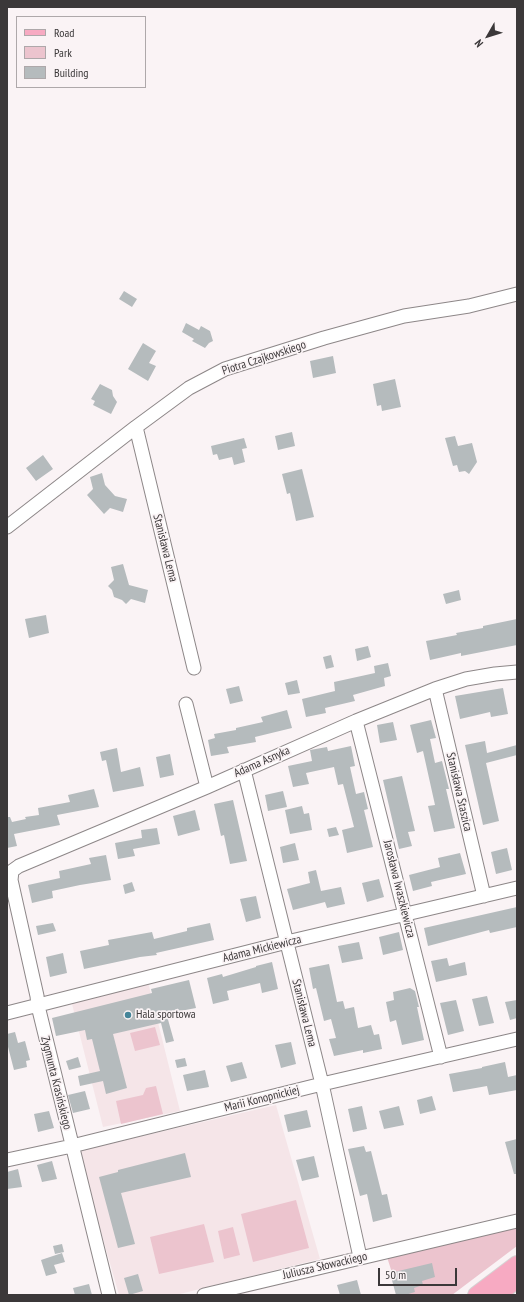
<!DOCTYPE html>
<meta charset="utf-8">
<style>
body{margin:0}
#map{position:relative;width:524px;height:1302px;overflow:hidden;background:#faf3f5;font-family:"PT Sans Narrow",sans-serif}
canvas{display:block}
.frame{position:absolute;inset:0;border:8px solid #3b3839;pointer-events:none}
.legend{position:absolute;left:16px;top:16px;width:130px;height:72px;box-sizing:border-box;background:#faf3f5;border:1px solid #aea8aa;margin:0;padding:5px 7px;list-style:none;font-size:12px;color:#3b3839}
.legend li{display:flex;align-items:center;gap:8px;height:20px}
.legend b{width:20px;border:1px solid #aea8aa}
.north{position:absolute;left:468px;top:16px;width:40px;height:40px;-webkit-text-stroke:3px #faf3f5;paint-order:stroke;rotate:231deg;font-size:11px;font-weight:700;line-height:16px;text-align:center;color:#3b3839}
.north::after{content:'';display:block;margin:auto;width:14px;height:18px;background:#3b3839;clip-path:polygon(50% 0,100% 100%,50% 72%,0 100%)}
.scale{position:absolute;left:378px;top:1268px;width:79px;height:18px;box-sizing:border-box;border:2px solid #3b3839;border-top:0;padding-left:5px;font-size:12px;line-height:14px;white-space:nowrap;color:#3b3839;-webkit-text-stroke:3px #faf3f5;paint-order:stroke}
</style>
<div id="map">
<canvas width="524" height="1302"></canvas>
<div class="frame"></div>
<ul class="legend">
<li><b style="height:5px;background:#f7aac2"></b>Road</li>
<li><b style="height:11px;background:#ecc4ce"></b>Park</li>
<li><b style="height:11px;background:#b5bbbd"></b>Building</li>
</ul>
<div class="north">N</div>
<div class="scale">50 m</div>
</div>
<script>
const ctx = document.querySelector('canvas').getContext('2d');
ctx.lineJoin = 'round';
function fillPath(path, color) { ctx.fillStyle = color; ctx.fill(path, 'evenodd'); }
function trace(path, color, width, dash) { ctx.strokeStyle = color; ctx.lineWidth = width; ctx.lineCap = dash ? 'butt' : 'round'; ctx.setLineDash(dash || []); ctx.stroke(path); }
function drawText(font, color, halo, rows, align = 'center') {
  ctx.font = font + ' "PT Sans Narrow",sans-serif'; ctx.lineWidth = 3.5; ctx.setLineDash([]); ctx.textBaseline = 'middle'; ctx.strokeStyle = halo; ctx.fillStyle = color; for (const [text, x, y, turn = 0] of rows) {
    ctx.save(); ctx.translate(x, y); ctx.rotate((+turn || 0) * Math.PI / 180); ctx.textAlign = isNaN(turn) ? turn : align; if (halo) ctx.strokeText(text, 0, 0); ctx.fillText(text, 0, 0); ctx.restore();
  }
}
fillPath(new Path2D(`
 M148 982 180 1111 103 1127 72 1004Z
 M276 1105 320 1259 176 1295H119L78 1151Z`), '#f5e5e8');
fillPath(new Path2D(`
 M155 1027 160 1045 135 1051 130 1033Z
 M156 1086 163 1114 121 1124 116 1101 143 1095 146 1088Z
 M296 1200 309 1248 253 1262 241 1214Z
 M204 1224 214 1262 159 1274 150 1237Z
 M233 1227 240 1255 224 1259 218 1231Z
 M517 1228V1246L452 1295H399L387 1257Z`), '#ecc4ce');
fillPath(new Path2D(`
 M124 291 137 299 132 307 119 299Z
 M186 323 199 330 201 326 210 331 213 341 209 343 205 348 192 341 194 339 182 332Z
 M143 343 156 351 149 363 156 366 148 381 128 369Z
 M333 356 336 373 313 378 310 361Z
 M395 379 401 407 382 411 381 405 377 406 373 384Z
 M100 384 112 390 113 396 117 402 111 414 93 405 95 401 91 399Z
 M292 432 295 446 278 450 275 436Z
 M455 436 458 446 472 443 477 462 469 474 465 471 459 472 457 465 453 466 445 438Z
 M244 438 247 448 242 449 245 462 234 465 232 457 219 460 217 454 213 455 211 446Z
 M43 455 53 469 36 481 26 468Z
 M302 469 314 517 296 521 290 493 287 494 282 474Z
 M102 473 105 485 115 496 127 499 123 512 110 508 104 514 87 495 93 489 90 477Z
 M123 564 129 585 148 590 145 603 131 599 126 604 122 600 114 597 112 590 108 586 114 580 111 567Z
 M459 590 461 600 446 604 443 594Z
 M46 615 49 633 29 638 25 619Z
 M517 619V645L461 656V653L430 660 426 641 457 635 456 633 483 628V626Z
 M368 646 371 657 357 661 355 649Z
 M331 655 334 667 326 669 323 657Z
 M388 663 391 676 384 678 385 686 353 695 355 701 325 708 326 713 306 717 302 699 335 691 334 682 375 673 374 666Z
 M297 680 300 693 288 695 285 683Z
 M239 686 243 701 230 704 226 689Z
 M503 688 508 714 491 717 490 712 460 719 455 696Z
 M287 710 292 728 255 737 256 742 227 747 229 753 211 756 208 740 215 738 214 734 236 730V728L263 722 261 717Z
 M431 720 436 738 430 739 435 763 442 761 449 789H446L455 828 434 832 428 806 435 805 423 751 417 753 410 725Z
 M393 722 397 740 380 743 377 725Z
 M485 741 487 753 517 745V755L486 763 499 821 483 825 465 745Z
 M351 746 355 766 350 767 356 794 364 792 368 809 364 810 373 847 347 853 342 830 354 827 343 784 338 785 334 767 306 773 309 784 293 787 288 766 312 761 310 750 327 747 328 751Z
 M117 748 121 772 140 767 144 786 113 792 106 760 102 761 100 752Z
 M170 754 174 775 160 778 156 757Z
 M402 776 415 831 408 832 412 846 399 849 383 780Z
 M94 789 99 807 57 815 60 825 14 834 17 846 7 848V817H10L12 822 26 819 25 817 39 815 38 808 70 802 68 795Z
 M283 791 287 807 268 811 265 795Z
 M233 800 247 861 230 864 224 835 221 836 214 804Z
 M302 806 304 814 309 813 312 830 290 834 285 810Z
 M195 810 200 830 178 836 173 816Z
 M336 827 339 835 329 837 327 829Z
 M157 828 160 844 133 849 135 856 118 859 115 843 142 838 141 830Z
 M295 843 299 860 283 863 280 847Z
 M507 848 512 870 496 874 491 852Z
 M460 853 466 874 431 882 432 886 413 891 409 875 440 867 438 858Z
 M106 855 111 880 80 885 52 891 53 898 32 903 28 885 60 878 59 871 91 864 89 858Z
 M316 870 321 891 341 887 345 904 327 908 325 902 293 910 287 889 310 883 308 872Z
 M379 879 384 897 367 902 362 883Z
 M132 882 135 891 125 894 123 885Z
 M256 896 261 918 246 922 240 899Z
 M517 907V927L490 933 489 930 428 946 424 928Z
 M53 923 56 931 38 935 36 926Z
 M210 923 214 940 156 953 157 955 140 957 84 969 80 951 109 945 108 940 152 932 154 939 187 931V928Z
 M399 932 403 950 383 955 379 937Z
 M359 942 363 959 342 963 338 946Z
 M63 953 67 973 50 977 46 957Z
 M447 958 449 966 465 962 467 975 436 982 431 961Z
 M272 962 278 989 262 993 260 983 227 991 229 1000 213 1004 207 978 222 974 223 977 256 967V966Z
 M329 964 337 1002 343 1001 345 1009 354 1007 358 1028 371 1025 374 1035 379 1034 382 1049 363 1053V1050L334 1056 329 1039 336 1038 331 1019 324 1021 316 988 313 989 309 968Z
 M189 980 196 1008 175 1012 176 1014 167 1016 174 1041 166 1043 161 1023 113 1034 127 1088 106 1094 103 1081 80 1086 78 1076 100 1071 92 1039 87 1040 85 1030 56 1036 52 1018 152 993 151 989Z
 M410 988 415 991 419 1007H417L424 1040 402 1045 396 1020 390 1022 386 1002 394 1000 393 992Z
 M487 996 494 1023 479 1026 472 999Z
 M456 1000 464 1031 448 1035 440 1003Z
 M517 1000V1018L510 1020 505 1002Z
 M15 1032 18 1043 25 1041 30 1060 26 1061 27 1067 14 1070 7 1043V1034Z
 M291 1042 296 1064 281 1068 275 1045Z
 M78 1057 81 1067 69 1070 66 1061Z
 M185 1058 187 1066 177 1068 175 1060Z
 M242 1062 247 1078 231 1082 226 1066Z
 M505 1062 508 1077 517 1075V1090L489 1095 487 1086 453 1092 449 1074 482 1068V1067Z
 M205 1070 209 1087 187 1091 183 1075Z
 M85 1091 90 1109 73 1113 68 1095Z
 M432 1096 436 1110 420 1114 417 1100Z
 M362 1106 367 1129 353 1132 348 1109Z
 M399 1106 404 1125 384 1129 379 1111Z
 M307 1110 311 1127 288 1132 284 1115Z
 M49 1111 54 1128 38 1132 34 1114Z
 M517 1139V1174H514L505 1142Z
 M364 1146 366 1152 371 1151 382 1195 387 1194 392 1217 373 1222 367 1194 360 1196 348 1149Z
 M185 1153 191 1177 121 1193 135 1244 118 1248 99 1177 118 1172V1170Z
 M314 1156 319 1177 302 1181 296 1160Z
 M52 1161 57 1179 42 1182 37 1165Z
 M18 1169 22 1187 7 1189V1172Z
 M62 1244 64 1252 55 1254 53 1246Z
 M62 1253 65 1262 54 1265 57 1273 46 1276 41 1260Z
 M432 1263 435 1277 422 1281 423 1285 414 1288 415 1292 405 1295H396L390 1273Z
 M138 1274 143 1291 129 1295 124 1278Z
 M357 1280 361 1295H340L337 1285Z
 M89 1284 92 1295H75L73 1288Z`), '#b5bbbd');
const minor = new Path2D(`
 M136 427 194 668
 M7 527 136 427 189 388 225 369 324 338 404 316 469 306 517 294
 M435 689 484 896
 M186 704 207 787
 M356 721 441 1057
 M244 770 322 1084 360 1257
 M7 1013 287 942 517 888
 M7 1160 72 1146 322 1084 517 1039
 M109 1295 38 1006 37 996 11 880 12 871 19 866 207 787 356 721 435 689 466 679 495 674 517 672
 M204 1295 517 1221`);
const major = new Path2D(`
 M476 1295 517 1264
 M498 1295 517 1280`);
trace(minor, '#8d8788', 15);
trace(major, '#d4d3d3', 18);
trace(minor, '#fff', 13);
trace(major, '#f7aac2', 16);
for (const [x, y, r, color] of [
 [128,1015,4,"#458599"]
]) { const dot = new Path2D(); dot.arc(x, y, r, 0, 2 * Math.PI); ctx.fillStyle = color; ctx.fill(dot); trace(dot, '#faf3f5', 1.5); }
drawText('12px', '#3b3839', '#faf3f5', [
 ["Piotra Czajkowskiego",264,358,-18],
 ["Stanisława Lema",165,548,76],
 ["Adama Asnyka",262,762,-24],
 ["Stanisława Staszica",459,792,77],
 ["Jarosława Iwaszkiewicza",399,889,76],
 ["Adama Mickiewicza",262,949,-14],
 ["Stanisława Lema",304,1013,76],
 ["Zygmunta Krasińskiego",56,1083,76],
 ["Marii Konopnickiej",262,1099,-14],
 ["Juliusza Słowackiego",325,1266,-13]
]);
drawText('12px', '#3b3839', '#faf3f5', [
 ["Hala sportowa",136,1015]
], 'left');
</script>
